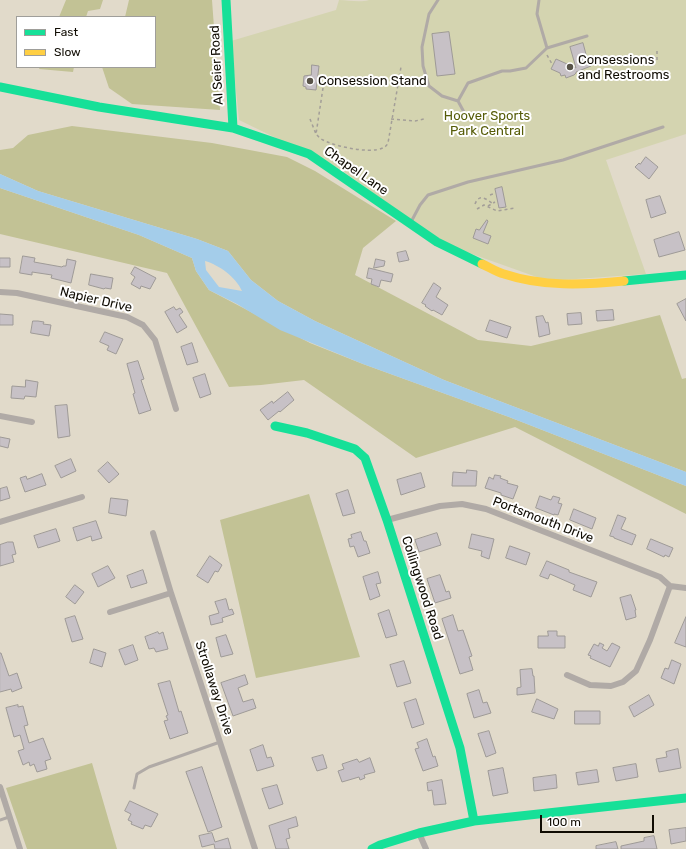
<!DOCTYPE html>
<style>
body{margin:0}
#map{position:relative;width:686px;height:849px;overflow:hidden;background:#e1daca;font-family:Rubik,sans-serif}
canvas{display:block}
.legend{position:absolute;left:16px;top:16px;width:140px;height:52px;box-sizing:border-box;background:#fff;border:1px solid #9f9e9a;margin:0;padding:5px 7px;list-style:none;font-size:12px;color:#100c03}
.legend li{display:flex;align-items:center;gap:8px;height:20px}
.legend b{width:20px;border:1px solid #9f9e9a}
.scale{position:absolute;left:540px;top:815px;width:114px;height:18px;box-sizing:border-box;border:2px solid #100c03;border-top:0;padding-left:5px;font-size:12px;line-height:14px;white-space:nowrap;color:#100c03;-webkit-text-stroke:3px #fff;paint-order:stroke}
</style>
<div id="map">
<canvas width="686" height="849"></canvas>
<ul class="legend">
<li><b style="height:5px;background:#16e098"></b>Fast</li>
<li><b style="height:5px;background:#ffcf43"></b>Slow</li>
</ul>
<div class="scale">100 m</div>
</div>
<script>
const ctx = document.querySelector('canvas').getContext('2d');
ctx.lineJoin = 'round';
function fillPath(path, color) { ctx.fillStyle = color; ctx.fill(path, 'evenodd'); }
function trace(path, color, width, dash) { ctx.strokeStyle = color; ctx.lineWidth = width; ctx.lineCap = dash ? 'butt' : 'round'; ctx.setLineDash(dash || []); ctx.stroke(path); }
function drawText(font, color, halo, rows, align = 'center') {
  ctx.font = font + ' Rubik,sans-serif'; ctx.lineWidth = 4; ctx.setLineDash([]); ctx.textBaseline = 'middle'; ctx.strokeStyle = halo; ctx.fillStyle = color; for (const [text, x, y, turn = 0] of rows) {
    ctx.save(); ctx.translate(x, y); ctx.rotate((+turn || 0) * Math.PI / 180); ctx.textAlign = isNaN(turn) ? turn : align; if (halo) ctx.strokeText(text, 0, 0); ctx.fillText(text, 0, 0); ctx.restore();
  }
}
fillPath(new Path2D(`
 M339 0C349 0 359 3 369 0H686V134L606 160 646 274 548 281 444 244 340 169 239 120 231 41 336 10Z`), '#d4d4b0');
fillPath(new Path2D(`
 M66 0H103L100 9 88 11 86 17H59Z
 M129 0H212L220 110 132 104 109 88 102 67H155V17H125Z
 M40 67H74L73 72 39 69Z
 M72 126 212 143 287 157 315 171 396 221 363 248 355 275 478 340 531 346 660 315 682 379 686 378V472L444 380 315 321 278 301 251 280 228 251 197 239 38 191 0 174V150L13 148 28 135Z
 M0 188 139 235 192 258 196 271 209 290 310 343 363 364 509 417 686 486V514L515 427 416 458 304 380 261 385 229 387 167 273 0 234Z
 M309 494 360 657 256 678 220 520Z
 M92 763 117 849H27L6 788Z`), '#c2c295');
fillPath(new Path2D(`
 M0 174 38 191 197 239 228 251 251 280 278 301 315 321 444 380 686 472V486L509 417 363 364 280 330 237 304 209 290 196 271 192 258 139 235 0 188ZM205 261C219 265 236 277 242 291L219 287 206 270Z`), '#a4cdea');
const building = new Path2D(`
 M449 32 455 74 437 76 432 34Z
 M583 43 587 58H588L591 66 576 72V73L574 75 566 78 565 75 561 76 560 73 551 69 556 59 576 68 570 47Z
 M312 65 319 66 316 90 306 89V87L303 86 304 76 311 75Z
 M646 157 658 167 649 179 635 167 639 163 640 164Z
 M502 187 506 207 499 208 495 189Z
 M660 196 666 213 651 218 646 200Z
 M487 220 488 221 483 233 491 236 488 244 473 238 476 229 479 230Z
 M679 232 685 250 659 257 654 240Z
 M406 251 409 260 399 262 397 253Z
 M23 256 35 258 34 262 62 267 63 266H66L67 259 76 261 71 283 51 278 52 275 32 272V275L20 273Z
 M0 258H10V267H0Z
 M376 259 385 261 384 266 374 268Z
 M135 267 156 278 150 289 141 286 140 289 131 284 135 277 131 274Z
 M369 268 393 274 391 282 381 280 379 287 371 284 372 279 367 278Z
 M91 274 113 278 111 289 105 288 104 289 89 285Z
 M434 283 441 288 436 297 448 305 442 315 433 310 432 311 425 306 426 305 422 303Z
 M686 299V321L677 304Z
 M174 307 176 310 180 308 183 312 179 315 187 327 177 333 165 312Z
 M613 310 614 320 597 321 596 311Z
 M581 313 582 324 568 325 567 314Z
 M0 314 13 315V325H0Z
 M543 316 546 323 548 322 550 334 539 337 536 317Z
 M490 320 511 327 507 338 486 331Z
 M33 321H38L44 322 43 324 51 325 49 336 31 333Z
 M105 332 123 339 116 354 107 350 109 346 100 342Z
 M192 343 198 362 187 365 181 347Z
 M138 361 144 379 141 380 151 410 139 414 133 394 135 393 127 364Z
 M205 374 211 394 200 398 193 378Z
 M26 380 38 382 36 397 25 396 24 399 11 398 12 386 25 387Z
 M288 392 294 400 280 412 279 411 268 420 260 410 272 401 273 403Z
 M67 405 70 436 58 438 55 406Z
 M0 437 10 439 8 448 0 446Z
 M71 459 76 471 61 478 55 466Z
 M108 462 119 474 109 483 98 471Z
 M467 470 477 471 476 486H452L453 472 466 473Z
 M421 473 425 487 401 495 397 480Z
 M42 474 46 485 25 492 20 478 26 476 27 479Z
 M495 475 501 476 500 478 508 481 507 483 518 486 513 499 501 495V493L485 488 489 477 493 479Z
 M7 487 10 498 0 501V489Z
 M348 490 355 513 343 516 336 494Z
 M540 496 551 500 553 496 560 498 558 503 562 504 558 515 554 514V515L536 508Z
 M111 498 128 500 126 516 109 513Z
 M574 509 596 518 592 529 570 520Z
 M618 515 626 518 621 529 636 535 632 545 614 538V537L610 536Z
 M96 521 102 538 92 541 91 536 77 541 73 528Z
 M56 529 60 541 38 548 34 536Z
 M361 532 364 541H366L370 553 358 557 354 546 350 547 348 539 352 538 351 535Z
 M437 533 441 545 419 552 415 540Z
 M472 534 494 539 489 559 481 556 482 551 469 548Z
 M651 539 673 548 669 557 665 555 664 557 647 549Z
 M8 542H13L16 554 12 555 14 562 0 566V545Z
 M510 546 530 553 526 565 506 558Z
 M210 556 222 565 218 572 215 571 208 583 197 576Z
 M547 561 569 570V572L597 582 591 597 573 590 575 585 550 574 548 579 540 576Z
 M108 566 115 578 98 587 92 574Z
 M143 570 147 583 131 588 127 576Z
 M378 572 381 583 376 584 380 596 370 600 363 577Z
 M440 575 446 592 449 591 451 598 435 603 427 579Z
 M75 585 84 592 75 604 66 597Z
 M631 595 636 610H635L636 617 626 620 620 598Z
 M226 599 229 610 232 609 234 614 222 618 223 622 211 625 209 616 219 613 215 602Z
 M389 610 397 635 386 638 378 614Z
 M453 615 458 631 463 630 472 656 469 657 473 670 460 674 442 619Z
 M75 616 83 639 72 642 65 619Z
 M686 617V647L675 643Z
 M548 631H557V636H565V648H538V636H548Z
 M158 632 159 634 163 632 168 649 156 652 154 648 149 649 145 637Z
 M226 635 233 654 221 657 216 638Z
 M600 643 604 645 602 648 607 651 612 643 620 647 610 667 590 658 591 656 588 655 594 644 598 646Z
 M133 645 138 660 125 665 119 650Z
 M94 649 106 653 102 667 90 663Z
 M0 653H1L9 676 17 673 22 688 12 692 11 689 0 692Z
 M672 660 681 664 674 684 661 678 665 668 668 669Z
 M404 661 411 683 397 687 390 665Z
 M532 669 533 676H534L535 693 517 695V688L521 687 520 670Z
 M245 675 248 684 238 688 243 702 253 699 256 708 233 716 221 683Z
 M170 681 179 712 181 711 188 733 170 739 164 721 168 720 166 716 168 715 158 684Z
 M479 690 483 703 487 702 491 713 474 718 467 694Z
 M649 695 654 705 634 717 629 707Z
 M416 699 424 724 412 728 404 703Z
 M537 699 558 709 554 719 532 712Z
 M18 705V707L23 706 28 725 24 726 29 743 43 738 51 759 45 761 47 769 37 772 34 764 30 766 29 762 23 765 18 751 24 749 20 735 14 737 6 708Z
 M575 711H600V724H575Z
 M489 731 496 753 486 757 478 734Z
 M427 739 433 757 435 756 438 766 423 771 415 749 419 748 417 743Z
 M263 745 267 758 271 757 274 766 257 771 250 750Z
 M678 749 681 768 659 772 656 759 667 757 666 752Z
 M323 755 327 768 317 771 312 758Z
 M370 758 375 772 364 775 365 778 360 780 359 777 342 782 338 771 344 769 342 764 357 759 359 762Z
 M636 764 638 777 616 781 613 768Z
 M202 767 222 827 208 832 186 772Z
 M503 768 508 793 493 796 488 771Z
 M597 770 599 782 578 785 576 773Z
 M556 775 557 788 534 791 533 778Z
 M442 780 446 804 434 805 432 790 428 791 427 783Z
 M277 785 283 804 269 809 262 789Z
 M130 801 158 814 151 827 145 825 143 829 131 824 132 822 128 820 131 814 125 811Z
 M296 817 298 826 288 829 290 838 286 839 289 849H276L269 826Z
 M686 828V841L671 844 669 830Z
 M212 833 215 842 228 838 231 849H215L214 844 202 847 199 836Z
 M654 836 657 849H621V846L644 841V838Z
 M616 842 618 849H596V846Z`);
fillPath(building, '#c7c1c6');
trace(building, '#9e9a97', 1);
trace(new Path2D(`
 M547 55 552 64
 M657 60V51
 M323 88 316 134C318 136 320 139 323 140 334 146 382 158 388 143L401 67
 M310 119 316 134
 M391 119 415 121 424 119
 M490 195 493 194
 M475 204C479 194 485 198 492 203
 M488 206 495 202
 M477 209 484 205 497 211 515 208`), '#a39e98', 1.5, [3, 3]);
trace(new Path2D(`
 M438 0 429 14 422 47 423 66 429 86 442 96 458 101 468 83 502 71H510L526 68 547 48
 M539 0 537 14 547 48 587 36
 M458 101 465 114
 M411 222 420 205 428 195 468 182 563 160 663 127
 M134 788 137 774 149 767 220 742
 M0 820 9 817`), '#b0aaa6', 3);
trace(new Path2D(`
 M0 292 17 293 127 317 143 325 155 340 176 409
 M0 416 32 422
 M387 520 440 506 462 504 486 509 660 577 670 586 686 588
 M0 522 82 497
 M153 533 171 593 255 849
 M110 612 171 593
 M567 675 590 685 611 686 623 682 636 671 650 640 670 586
 M0 787 20 849
 M419 833 426 849`), '#b0aaa6', 6);
trace(new Path2D(`
 M226 0 233 128
 M0 87 99 107 233 128 309 154 437 242 482 264
 M624 281 686 275
 M275 426 307 433 355 449 365 458 387 520 460 748 474 821
 M372 849 380 845 419 833 474 821 686 798`), '#16e098', 9);
trace(new Path2D(`
 M482 264C489 267 496 272 504 274 543 287 584 285 624 281`), '#ffcf43', 9);
for (const [x, y, r, color] of [
 [570,67,4,"#595449"],
 [310,81,4,"#595449"]
]) { const dot = new Path2D(); dot.arc(x, y, r, 0, 2 * Math.PI); ctx.fillStyle = color; ctx.fill(dot); trace(dot, '#fff', 1.5); }
drawText('13px', '#100c03', '#fff', [
 ["Consessions",578,60],
 ["and Restrooms",578,75],
 ["Consession Stand",318,81]
], 'left');
drawText('13px', '#100c03', '#fff', [
 ["Al Seier Road",217,65,-93],
 ["Chapel Lane",356,171,35],
 ["Napier Drive",96,300,13],
 ["Portsmouth Drive",543,520,21],
 ["Collingwood Road",422,588,72],
 ["Strollaway Drive",214,688,72]
]);
drawText('13px', '#565c08', '#fff', [
 ["Hoover Sports",487,116],
 ["Park Central",487,131]
]);
</script>
